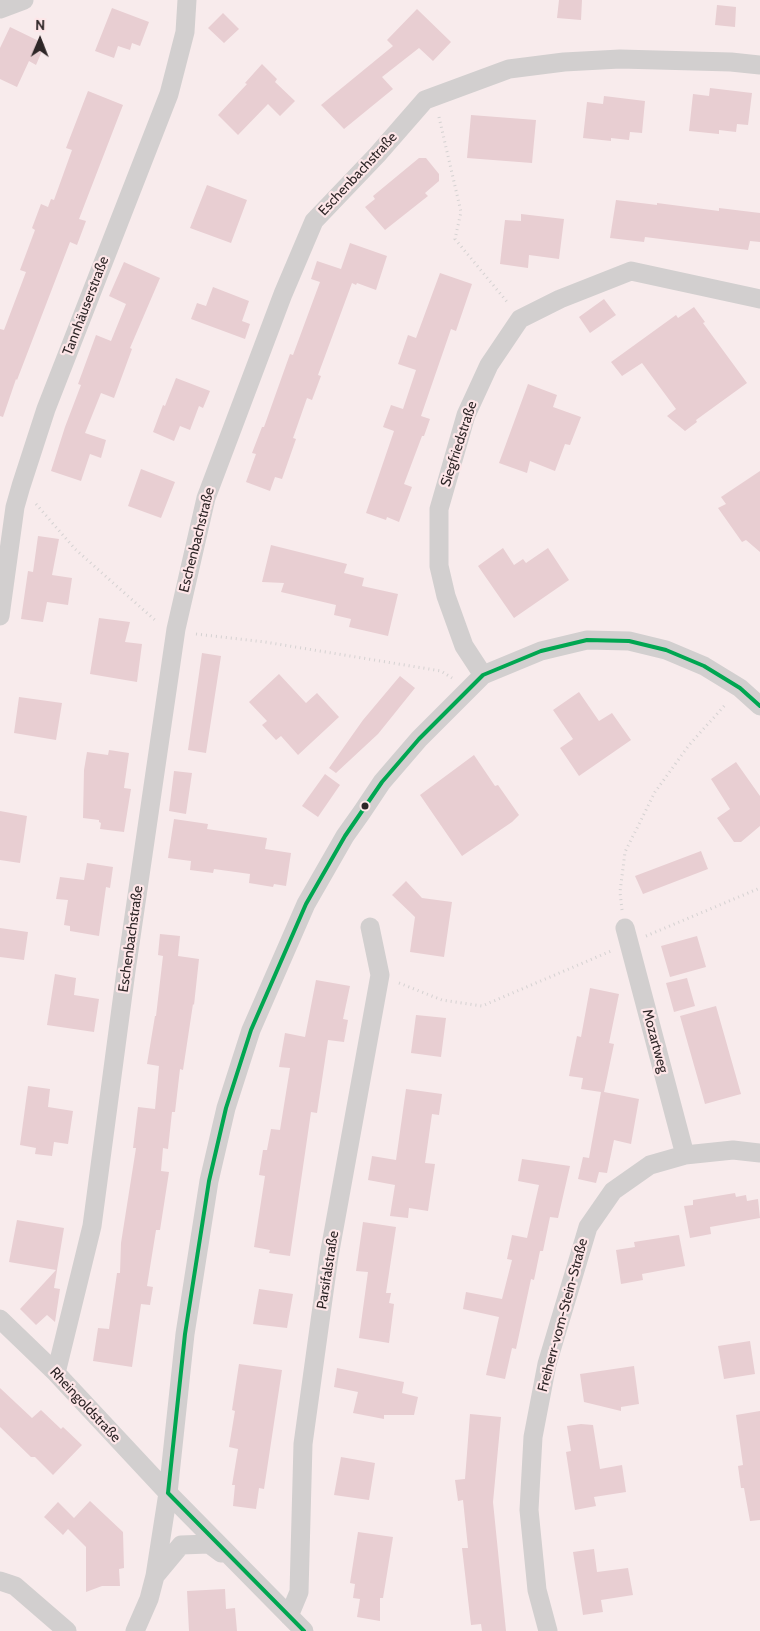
<!DOCTYPE html>
<meta charset="utf-8">
<style>
body{margin:0}
#map{position:relative;width:760px;height:1631px;overflow:hidden;background:#f8ebec;font-family:Cabin,sans-serif}
canvas{display:block}
.north{position:absolute;left:15px;top:15px;width:50px;height:50px;-webkit-text-stroke:4px #fde6e8;paint-order:stroke;rotate:1deg;font-size:14px;font-weight:700;line-height:20px;text-align:center;color:#2e2627}
.north::after{content:'';display:block;margin:auto;width:18px;height:22px;background:#2e2627;clip-path:polygon(50% 0,100% 100%,50% 72%,0 100%)}
</style>
<div id="map">
<canvas width="760" height="1631"></canvas>
<div class="north">N</div>
</div>
<script>
const ctx = document.querySelector('canvas').getContext('2d');
ctx.lineJoin = 'round';
function fillPath(path, color) { ctx.fillStyle = color; ctx.fill(path, 'evenodd'); }
function trace(path, color, width, dash) { ctx.strokeStyle = color; ctx.lineWidth = width; ctx.lineCap = dash ? 'butt' : 'round'; ctx.setLineDash(dash || []); ctx.stroke(path); }
function drawText(font, color, halo, rows, align = 'center') {
  ctx.font = font + ' Cabin,sans-serif'; ctx.lineWidth = 4.5; ctx.setLineDash([]); ctx.textBaseline = 'middle'; ctx.strokeStyle = halo; ctx.fillStyle = color; for (const [text, x, y, turn = 0] of rows) {
    ctx.save(); ctx.translate(x, y); ctx.rotate((+turn || 0) * Math.PI / 180); ctx.textAlign = isNaN(turn) ? turn : align; if (halo) ctx.strokeText(text, 0, 0); ctx.fillText(text, 0, 0); ctx.restore();
  }
}
fillPath(new Path2D(`
 M559 0H582L581 20 557 18Z
 M717 5 736 7 735 27 715 25Z
 M112 8 149 22 140 46 132 43 130 50 118 46 114 58 95 51Z
 M417 9 451 42 433 61 419 48 382 77 393 89 344 129 321 105 393 46 387 40Z
 M223 13 239 29 224 43 208 28Z
 M10 27 45 44 36 65 29 61 17 87 0 79V48Z
 M262 64 277 79 275 82 295 101 280 116 268 104 238 135 218 115 247 84 245 83Z
 M710 88 752 93 748 125 737 124 736 132 719 130V134L689 131 693 94 709 96Z
 M88 91 123 105 79 219 86 221 77 245 70 242 17 380 16 379 3 417 0 416V329L4 330 26 272 20 270 35 230 32 228 41 204 48 207 51 199 54 200 72 150 66 148Z
 M604 96 645 101 642 133 630 132 629 140 611 138V141L583 138 587 102 603 104Z
 M471 115 536 120 532 163 467 158Z
 M419 158H426L439 174V181L425 193 428 196 385 230 365 207 375 199 373 196Z
 M207 185 247 200 231 243 190 228Z
 M616 200 649 204 657 205V203L719 211V208L760 213V242L750 241 748 250 645 237 644 242 610 238Z
 M521 214 564 219 559 259 529 255 528 268 500 264 505 220 521 221Z
 M350 243 387 256 376 290 357 283 356 285 352 283 318 375 321 376 312 400 307 398 293 438 296 439 282 479 275 477 270 491 246 482 256 454 252 453 262 427H264L290 354 293 355 320 282 311 279 317 261 341 269Z
 M124 262 160 278 130 348 132 349 114 398 101 393 85 433 106 440 101 458 90 454 81 481 51 471 65 427 81 385 78 384 96 335 111 341 126 304 109 296Z
 M440 273 472 284 456 331 451 329 421 416 430 419 424 436H422L404 484 412 487 399 522 387 517 386 520 366 513 394 431 383 427 391 405 403 409 416 370 398 364 408 335 416 338Z
 M213 287 249 301 242 321 250 324 245 339 191 319 197 303 206 306Z
 M604 299 616 315 590 333 579 317Z
 M694 307 705 322 703 323 747 383 696 420 697 422 685 431 667 416 676 409 642 363 622 376 611 362 676 315 678 318Z
 M176 378 210 391 203 408 199 406 190 430 180 426 174 441 153 432 163 405 165 406Z
 M528 384 557 395 553 407 581 417 570 445 565 444 555 471 530 461 527 473 499 463Z
 M141 469 175 482 161 518 128 506Z
 M760 471V552L746 540 742 542 718 508 726 504 721 497Z
 M38 536 59 539 52 575 72 578 68 605 47 602 43 622 21 619 28 571 33 572Z
 M271 545 347 564 344 573 364 578 362 586 398 594 388 636 349 627 351 619 334 615 336 605 281 592 284 583 262 582Z
 M503 548 514 565 523 559 526 563 548 548 569 580 514 618 478 566Z
 M99 618 130 622 125 642 142 644 137 682 90 674Z
 M202 653 221 656 206 753 188 750Z
 M279 674 306 703 317 693 339 717 298 755 281 736 276 740 262 725 267 721 249 702Z
 M400 676 415 688 378 734 336 773 329 768 363 720Z
 M579 692 599 721 612 713 631 740 579 776 560 748 573 739 553 710Z
 M19 697 62 703 56 740 14 733Z
 M109 750 129 753 124 788 131 789 124 832 100 829 101 823 99 822V820L83 818 84 770 87 752 108 755Z
 M474 755 495 786 498 785 519 815 512 822 462 856 420 795Z
 M736 762 760 796V826L741 842H734L717 818 730 809 711 779Z
 M174 771 192 773 186 814 169 811Z
 M325 774 340 785 318 817 302 806Z
 M0 811 27 816 20 863 0 860Z
 M174 819 208 824 207 829 267 838 265 849 291 853 286 886 274 884 273 887 249 883 250 874 214 869 213 873 190 870 191 861 168 858Z
 M701 851 708 869 643 894 635 876Z
 M87 863 113 867 110 888 106 887 99 936 70 931V926L64 925 68 900 56 899 60 877 84 880Z
 M406 881 422 898 452 902 444 957 410 952 415 917 392 895Z
 M0 928 28 932 24 960 0 957Z
 M160 934 180 936 178 956 199 959 194 1005 193 1004 183 1070 180 1069 175 1112H172L168 1149 163 1148 161 1171 169 1172 160 1230H156L147 1286 153 1287 150 1305 141 1304 132 1367 93 1361 98 1328 109 1329 117 1273H120L121 1243 136 1148H133L138 1107 155 1109 159 1066 147 1064 155 1016H156L163 956 158 955Z
 M697 936 706 967 670 977 661 946Z
 M55 974 76 978 74 995 99 999 94 1032 47 1025Z
 M687 978 695 1006 674 1012 666 983Z
 M316 980 350 986 343 1019 348 1020 344 1042 328 1040 317 1113 311 1112 290 1256 269 1253 270 1250 254 1247 265 1176 259 1175 263 1150H267L271 1129 280 1130 290 1068 279 1067 285 1033 305 1037Z
 M590 988 619 994 609 1043 614 1044 604 1092 639 1099 631 1144 614 1140 607 1173 599 1172 596 1183 578 1179 583 1157 589 1158 601 1092 581 1089 583 1078 569 1076 577 1036 581 1037Z
 M716 1006 741 1094 705 1104 680 1016Z
 M416 1015 446 1018 441 1057 411 1053Z
 M28 1086 50 1089 48 1107 73 1111 68 1144 54 1142 52 1156 35 1154 36 1148 20 1145Z
 M406 1089 442 1094 439 1115 432 1114 425 1163 435 1164 428 1211 409 1208 408 1218 390 1216 395 1185 368 1180 372 1156 396 1160Z
 M522 1159 570 1166 558 1218 550 1217 543 1251H540L534 1280 531 1279 516 1349 512 1348 505 1379 486 1375 499 1317 463 1309 466 1292 502 1299 512 1260 507 1259 512 1235 527 1238 539 1185 518 1181Z
 M735 1193 736 1197 746 1195 747 1201 758 1199 760 1218 710 1227 711 1234 690 1238 684 1206 693 1205V1200Z
 M17 1220 64 1228 54 1288 60 1289 55 1322 47 1315 36 1325 20 1309 56 1270 9 1262Z
 M363 1222 396 1227 386 1293H391L389 1303 394 1304 389 1343 359 1338 368 1272 356 1271Z
 M679 1235 685 1266 642 1274 643 1280 621 1284 616 1250 635 1247 634 1242Z
 M259 1289 293 1294 287 1328 253 1324Z
 M750 1341 755 1374 724 1379 718 1346Z
 M239 1364 282 1370 264 1489 259 1488 256 1509 233 1506 235 1485H232L238 1449 229 1447 235 1411 232 1410Z
 M634 1366 639 1404 621 1407V1411L584 1402 580 1374Z
 M337 1368 404 1382 402 1393 418 1397 414 1415H384V1419L353 1413 358 1392 334 1387Z
 M0 1388 32 1418 41 1410 61 1429 63 1427 82 1445 53 1475 35 1457H31L0 1427Z
 M760 1411V1520L750 1521 744 1488H741L738 1466 743 1465 736 1415Z
 M470 1414 501 1417 493 1502 506 1631H482L481 1624 471 1625 462 1548H468L463 1500 458 1501 455 1480 465 1479Z
 M581 1424 593 1425 600 1469 622 1465 626 1492 594 1497 596 1506 575 1510 566 1452 571 1451 567 1426Z
 M341 1457 375 1463 369 1500 334 1495Z
 M90 1501 123 1532 124 1568 119 1569 120 1586H102L86 1592V1547L68 1529 63 1535 44 1517 58 1502 74 1518Z
 M358 1532 393 1537 383 1598H380V1621L357 1617 360 1599 353 1598 355 1584 350 1583Z
 M594 1549 597 1572 628 1568 633 1595 601 1600 603 1612 583 1615 573 1552Z
 M225 1589 226 1609 235 1608 237 1631H189L187 1591Z`), '#e8ced2');
trace(new Path2D(`
 M439 117 461 212 455 239 508 303
 M36 504 75 549 156 621
 M196 634 265 642 441 671 452 678
 M622 910 620 892 625 852 655 792 689 745 726 704
 M646 936 760 888
 M399 983 442 1000 482 1006 611 951`), '#d5d2d2', 3, [1, 4]);
trace(new Path2D(`
 M0 9 24 0
 M0 616 15 507 21 486 46 409 169 94 185 32 187 0
 M483 675 464 646 446 596 439 566V509L466 415 489 365 520 319 560 299 631 271 760 299
 M625 928 685 1155
 M0 1319 56 1373 168 1493 304 1631
 M56 1373 92 1226 126 971 176 629 206 498 283 294 314 221 377 155 425 100 509 69 564 62 620 59 731 62 760 65
 M156 1575 181 1545 209 1544 221 1553
 M0 1581 15 1586 67 1631
 M289 1616 299 1592 303 1444 329 1256 380 975 370 927
 M135 1631 149 1599 155 1576 168 1493 185 1334 209 1181 226 1108 251 1030 306 904 345 836 362 812 382 782 419 739 483 675 541 651 587 640 629 641 666 650 704 666 740 688 760 706
 M548 1631 537 1590 529 1510 533 1437 547 1364 588 1227 613 1191 650 1165 685 1155 733 1150 760 1153`), '#d2cfcf', 19);
trace(new Path2D(`
 M168 1493 185 1334 209 1181 226 1108 251 1030 306 904 345 836 382 782 419 739 483 675 541 651 587 640 629 641 666 650 704 666 740 688 760 706
 M168 1493 304 1631`), '#00a651', 4);
for (const [x, y, r, color] of [
 [365,806,4.5,"#2e2627"]
]) { const dot = new Path2D(); dot.arc(x, y, r, 0, 2 * Math.PI); ctx.fillStyle = color; ctx.fill(dot); trace(dot, '#fde6e8', 2); }
drawText('14px', '#2e2627', '#fde6e8', [
 ["Eschenbachstraße",358,174,-47],
 ["Tannhäuserstraße",86,306,-69],
 ["Siegfriedstraße",459,444,-72],
 ["Eschenbachstraße",197,540,-76],
 ["Eschenbachstraße",131,939,-82],
 ["Mozartweg",655,1041,75],
 ["Parsifalstraße",328,1270,-81],
 ["Freiherr-vom-Stein-Straße",563,1315,-75],
 ["Rheingoldstraße",85,1405,47]
]);
</script>
